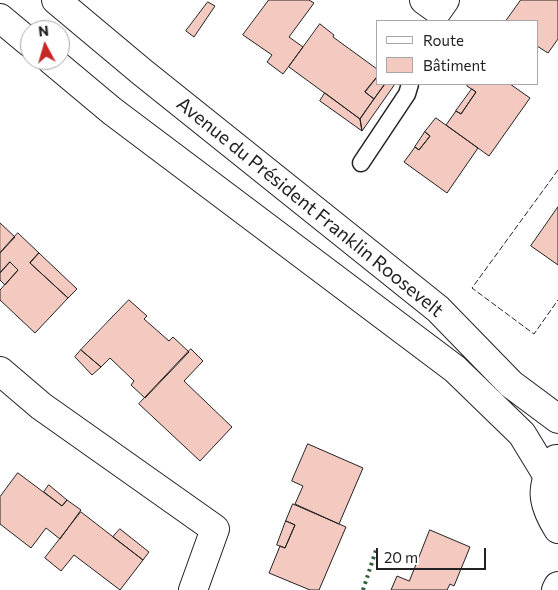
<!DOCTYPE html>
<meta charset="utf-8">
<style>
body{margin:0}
#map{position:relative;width:558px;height:590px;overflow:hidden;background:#fff;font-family:Commissioner,sans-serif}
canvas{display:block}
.legend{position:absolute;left:376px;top:20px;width:162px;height:65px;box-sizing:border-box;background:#fff;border:1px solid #a7a7a7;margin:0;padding:6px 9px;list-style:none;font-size:15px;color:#222}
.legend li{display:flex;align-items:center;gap:10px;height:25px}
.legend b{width:25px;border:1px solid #a7a7a7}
.north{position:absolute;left:20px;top:20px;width:50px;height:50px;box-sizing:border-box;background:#fff;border:1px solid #a7a7a7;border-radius:50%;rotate:354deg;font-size:14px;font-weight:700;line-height:20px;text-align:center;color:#222}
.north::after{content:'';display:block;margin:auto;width:18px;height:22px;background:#c62828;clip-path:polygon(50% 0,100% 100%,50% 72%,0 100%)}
.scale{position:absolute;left:376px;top:548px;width:110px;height:22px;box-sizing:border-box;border:2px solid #222;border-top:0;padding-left:6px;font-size:15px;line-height:18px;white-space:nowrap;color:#222;-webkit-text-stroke:4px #fff;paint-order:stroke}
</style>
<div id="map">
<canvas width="558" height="590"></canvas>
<ul class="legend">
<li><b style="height:6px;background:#fff"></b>Route</li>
<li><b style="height:14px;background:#f3c9c0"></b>Bâtiment</li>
</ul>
<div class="north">N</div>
<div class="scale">20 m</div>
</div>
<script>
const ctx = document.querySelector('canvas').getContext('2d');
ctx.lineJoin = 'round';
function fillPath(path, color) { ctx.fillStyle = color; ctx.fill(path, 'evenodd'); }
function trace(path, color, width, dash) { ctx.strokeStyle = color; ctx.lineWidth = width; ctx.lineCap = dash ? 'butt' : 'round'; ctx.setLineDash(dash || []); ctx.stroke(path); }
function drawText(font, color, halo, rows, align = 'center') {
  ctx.font = font + ' Commissioner,sans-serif'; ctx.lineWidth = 4; ctx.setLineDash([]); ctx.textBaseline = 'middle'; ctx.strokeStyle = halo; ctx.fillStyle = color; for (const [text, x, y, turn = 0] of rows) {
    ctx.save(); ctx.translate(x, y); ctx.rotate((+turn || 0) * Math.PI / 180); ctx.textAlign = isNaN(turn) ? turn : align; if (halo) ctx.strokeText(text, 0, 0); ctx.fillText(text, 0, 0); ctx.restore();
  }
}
const building = new Path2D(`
 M269 0H309L314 3 289 37 303 47 283 74 267 62 272 55 243 35Z
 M521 0H558V39L548 53 537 46V21H506Z
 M208 2 215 6 194 37 186 31Z
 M320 24 334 35 333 37 377 69V77L365 92 374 99 360 119 289 67Z
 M377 77V84H385L374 99 365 92Z
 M385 84H395L362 131 360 119Z
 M469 84H510L530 98 489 156 446 125 456 111 461 114 476 92 467 86Z
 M472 89 476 92 461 114 456 111Z
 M325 93 360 119 362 131 320 101Z
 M436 118 478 148 447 193 404 162 415 147 419 150 430 136 425 132Z
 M425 132 430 136 419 150 415 147Z
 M558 207V265L531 246Z
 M0 223 15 237 0 253Z
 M18 233 39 253 30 263 68 298 35 333 0 300V290L18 270 10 262 0 273V253Z
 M39 253 77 289 68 298 30 263Z
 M10 262 18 270 5 285 0 280V273Z
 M129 300 147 316 144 319 169 341 173 337 189 352 145 398 131 385 134 381 110 358 101 367 81 350Z
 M191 349 203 361 184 381 232 427 200 461 139 404Z
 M81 350 101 367 92 375 75 357Z
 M308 444 363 468 339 524 295 504 303 486 292 481Z
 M18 473 62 506 67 500 81 510 60 539 46 528 31 548 0 524V497Z
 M49 485 67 500 62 506 44 492Z
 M293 504 346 527 319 590H310L269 573 280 546 285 548 295 525 286 521Z
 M81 512 143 560 120 590 74 555 61 571 45 558Z
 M286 521 295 525 285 548 277 545Z
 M120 529 149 552 143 560 113 537Z
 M430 530 470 547 454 586 450 584 447 590H391L397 576 409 581Z`);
fillPath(building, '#f3c9c0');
trace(building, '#222', 1);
const service = new Path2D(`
 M361 163 407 94 410 84`);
const minor = new Path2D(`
 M424 0 438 10 445 0
 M0 371 41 406 215 529 193 590
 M556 590 558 586`);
const secondary = new Path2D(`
 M56 0 142 72 438 309 511 384 558 419
 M0 18 30 43
 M51 60 112 111 455 369 522 434 547 475
 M556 459C540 487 541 502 558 529`);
trace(service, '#222', 19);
trace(minor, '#222', 30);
trace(secondary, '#222', 30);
trace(service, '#fff', 16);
trace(minor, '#fff', 28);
trace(secondary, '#fff', 28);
trace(new Path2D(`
 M363 590 376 550`), '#2f5e38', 4, [2.5, 4]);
trace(new Path2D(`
 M558 170 472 288 534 334 558 300`), '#222', 1, [6, 2.5]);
drawText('19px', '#222', '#fff', [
 ["Avenue du Président Franklin Roosevelt",310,207,39]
]);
</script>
